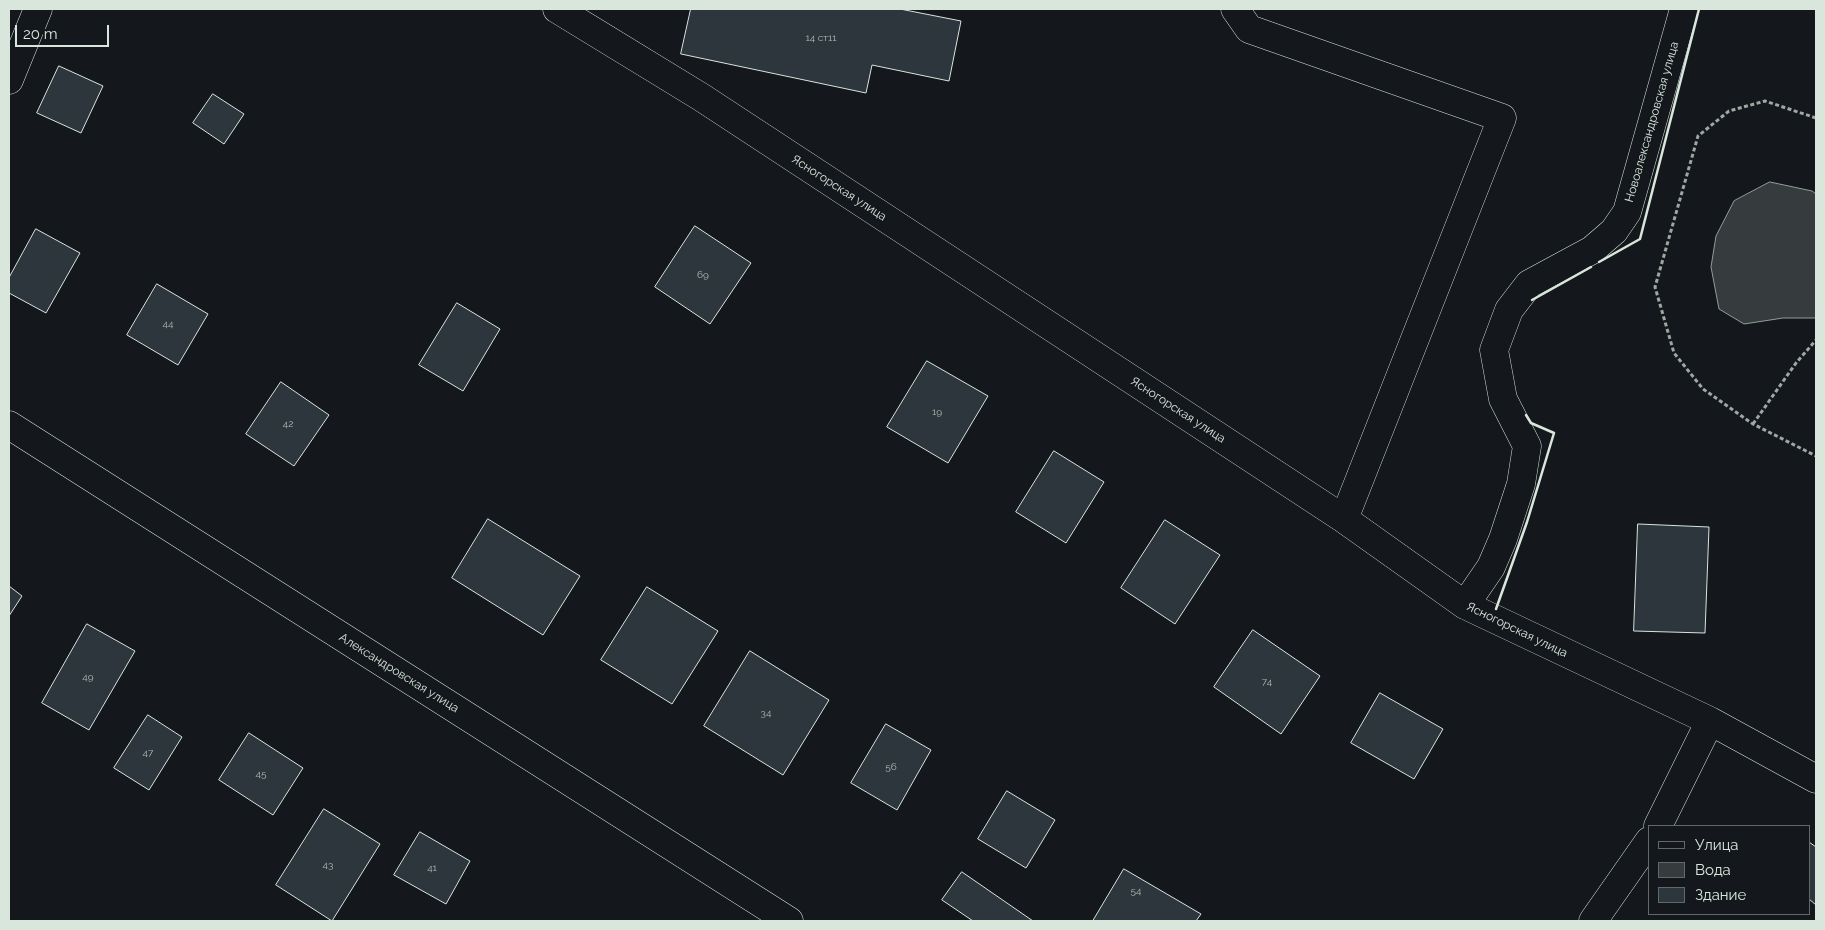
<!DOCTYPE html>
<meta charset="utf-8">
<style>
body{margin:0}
#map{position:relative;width:1825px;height:930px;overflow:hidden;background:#14181c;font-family:Raleway,sans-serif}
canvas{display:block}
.frame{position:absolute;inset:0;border:10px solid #d8e6dc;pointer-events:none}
.legend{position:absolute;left:1648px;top:825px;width:162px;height:90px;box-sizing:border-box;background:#14181c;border:1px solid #626a69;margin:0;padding:6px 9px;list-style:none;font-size:15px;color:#d8e6dc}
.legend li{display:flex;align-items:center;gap:10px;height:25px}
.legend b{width:25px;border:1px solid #626a69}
.scale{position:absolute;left:15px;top:25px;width:94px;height:22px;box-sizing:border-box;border:2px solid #d8e6dc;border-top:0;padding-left:6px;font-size:15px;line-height:18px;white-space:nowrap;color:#d8e6dc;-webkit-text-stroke:4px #14181c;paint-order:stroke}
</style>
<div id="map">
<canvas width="1825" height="930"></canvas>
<div class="frame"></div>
<ul class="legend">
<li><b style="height:6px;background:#14181c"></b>Улица</li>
<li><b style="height:14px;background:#363b3e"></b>Вода</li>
<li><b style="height:14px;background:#2c363c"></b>Здание</li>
</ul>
<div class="scale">20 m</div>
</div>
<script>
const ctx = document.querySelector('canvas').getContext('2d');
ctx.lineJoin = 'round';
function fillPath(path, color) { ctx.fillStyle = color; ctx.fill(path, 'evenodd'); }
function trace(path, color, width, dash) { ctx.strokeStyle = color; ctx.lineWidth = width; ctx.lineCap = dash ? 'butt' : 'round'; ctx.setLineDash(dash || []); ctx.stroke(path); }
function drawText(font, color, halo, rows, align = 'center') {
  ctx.font = font + ' Raleway,sans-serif'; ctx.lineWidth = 4; ctx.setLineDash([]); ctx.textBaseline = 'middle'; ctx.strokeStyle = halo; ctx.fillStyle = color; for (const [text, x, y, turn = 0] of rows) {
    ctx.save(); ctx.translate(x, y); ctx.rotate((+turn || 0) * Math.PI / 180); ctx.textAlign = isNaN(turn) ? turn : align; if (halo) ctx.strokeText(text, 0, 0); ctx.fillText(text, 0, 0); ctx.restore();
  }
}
const water = new Path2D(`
 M1770 182 1812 191 1816 194V318H1783L1744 324 1719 309 1711 267 1716 236 1734 201Z`);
fillPath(water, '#363b3e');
trace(water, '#939e99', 1);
const building = new Path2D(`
 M691 9H900L961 21 949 81 872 65 866 93 681 54Z
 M59 66 103 86 81 133 37 113Z
 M213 94 244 114 224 144 193 123Z
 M695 226 751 263 710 324 655 287Z
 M36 229 80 253 46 313 9 293V278Z
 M157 284 208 314 178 365 127 335Z
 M457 303 500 329 463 391 419 365Z
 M927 361 988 396 948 463 887 427Z
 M281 382 329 415 294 466 246 434Z
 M1054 451 1104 482 1066 543 1016 512Z
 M488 519 580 576 543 635 452 578Z
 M1165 520 1220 555 1175 624 1121 588Z
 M1638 524 1709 527 1705 633 1634 631Z
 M9 586 22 596 9 616Z
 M647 587 718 631 672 704 601 660Z
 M87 624 135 651 89 730 42 703Z
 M1253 630 1320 676 1281 734 1214 687Z
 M750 651 829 700 783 775 704 726Z
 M1380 693 1443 729 1414 779 1351 743Z
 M148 715 182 737 149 790 114 768Z
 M886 724 931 750 897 810 851 783Z
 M249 733 303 768 273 815 219 780Z
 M1007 791 1055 820 1026 868 978 839Z
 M324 809 380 844 332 921 276 885Z
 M420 832 470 861 446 904 394 875Z
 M1809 842 1816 847V905L1809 899Z
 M1124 869 1201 914 1196 921H1093Z
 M962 872 1033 921H973L942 900Z`);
fillPath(building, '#2c363c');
trace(building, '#d8e6dc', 1);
const minor = new Path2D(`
 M557 9 701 97 1344 519 1465 605 1710 721 1816 779
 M1235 9 1249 29 1502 118 1344 519
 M9 80 38 9
 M9 425 789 921
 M1465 605 1491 567 1503 539 1521 484 1527 446 1503 399 1494 350 1509 310 1529 284 1592 250 1614 231 1627 212 1684 9
 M1658 826 1710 721
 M1593 921 1649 841`);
trace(minor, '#d8e6dc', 29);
trace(new Path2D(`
 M1816 118 1765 101 1729 111 1698 136 1655 287 1674 353 1703 389 1753 424 1816 456
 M1753 424 1796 363 1816 340`), '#9da8a2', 3, [4, 2.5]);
trace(minor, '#14181c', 28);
trace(new Path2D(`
 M1599 262 1640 239 1699 9
 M1532 300 1591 267
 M1496 609 1527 522 1554 433 1531 423 1526 415`), '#d8e6dc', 2.5);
drawText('10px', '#adbab4', null, [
 ["14 ст11",821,38],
 ["69",703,275],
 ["44",168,324],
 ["19",937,412],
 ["42",288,424],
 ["49",88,677],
 ["74",1267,682],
 ["34",766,713],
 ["47",148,753],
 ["56",891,767],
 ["45",261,774],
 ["43",328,865],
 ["41",432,868],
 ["54",1136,891]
]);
drawText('12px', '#d8e6dc', '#14181c', [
 ["Новоалександровская улица",1652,122,-74],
 ["Ясногорская улица",839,188,33],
 ["Ясногорская улица",1178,410,33],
 ["Ясногорская улица",1517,630,26],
 ["Александровская улица",399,673,32]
]);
</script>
